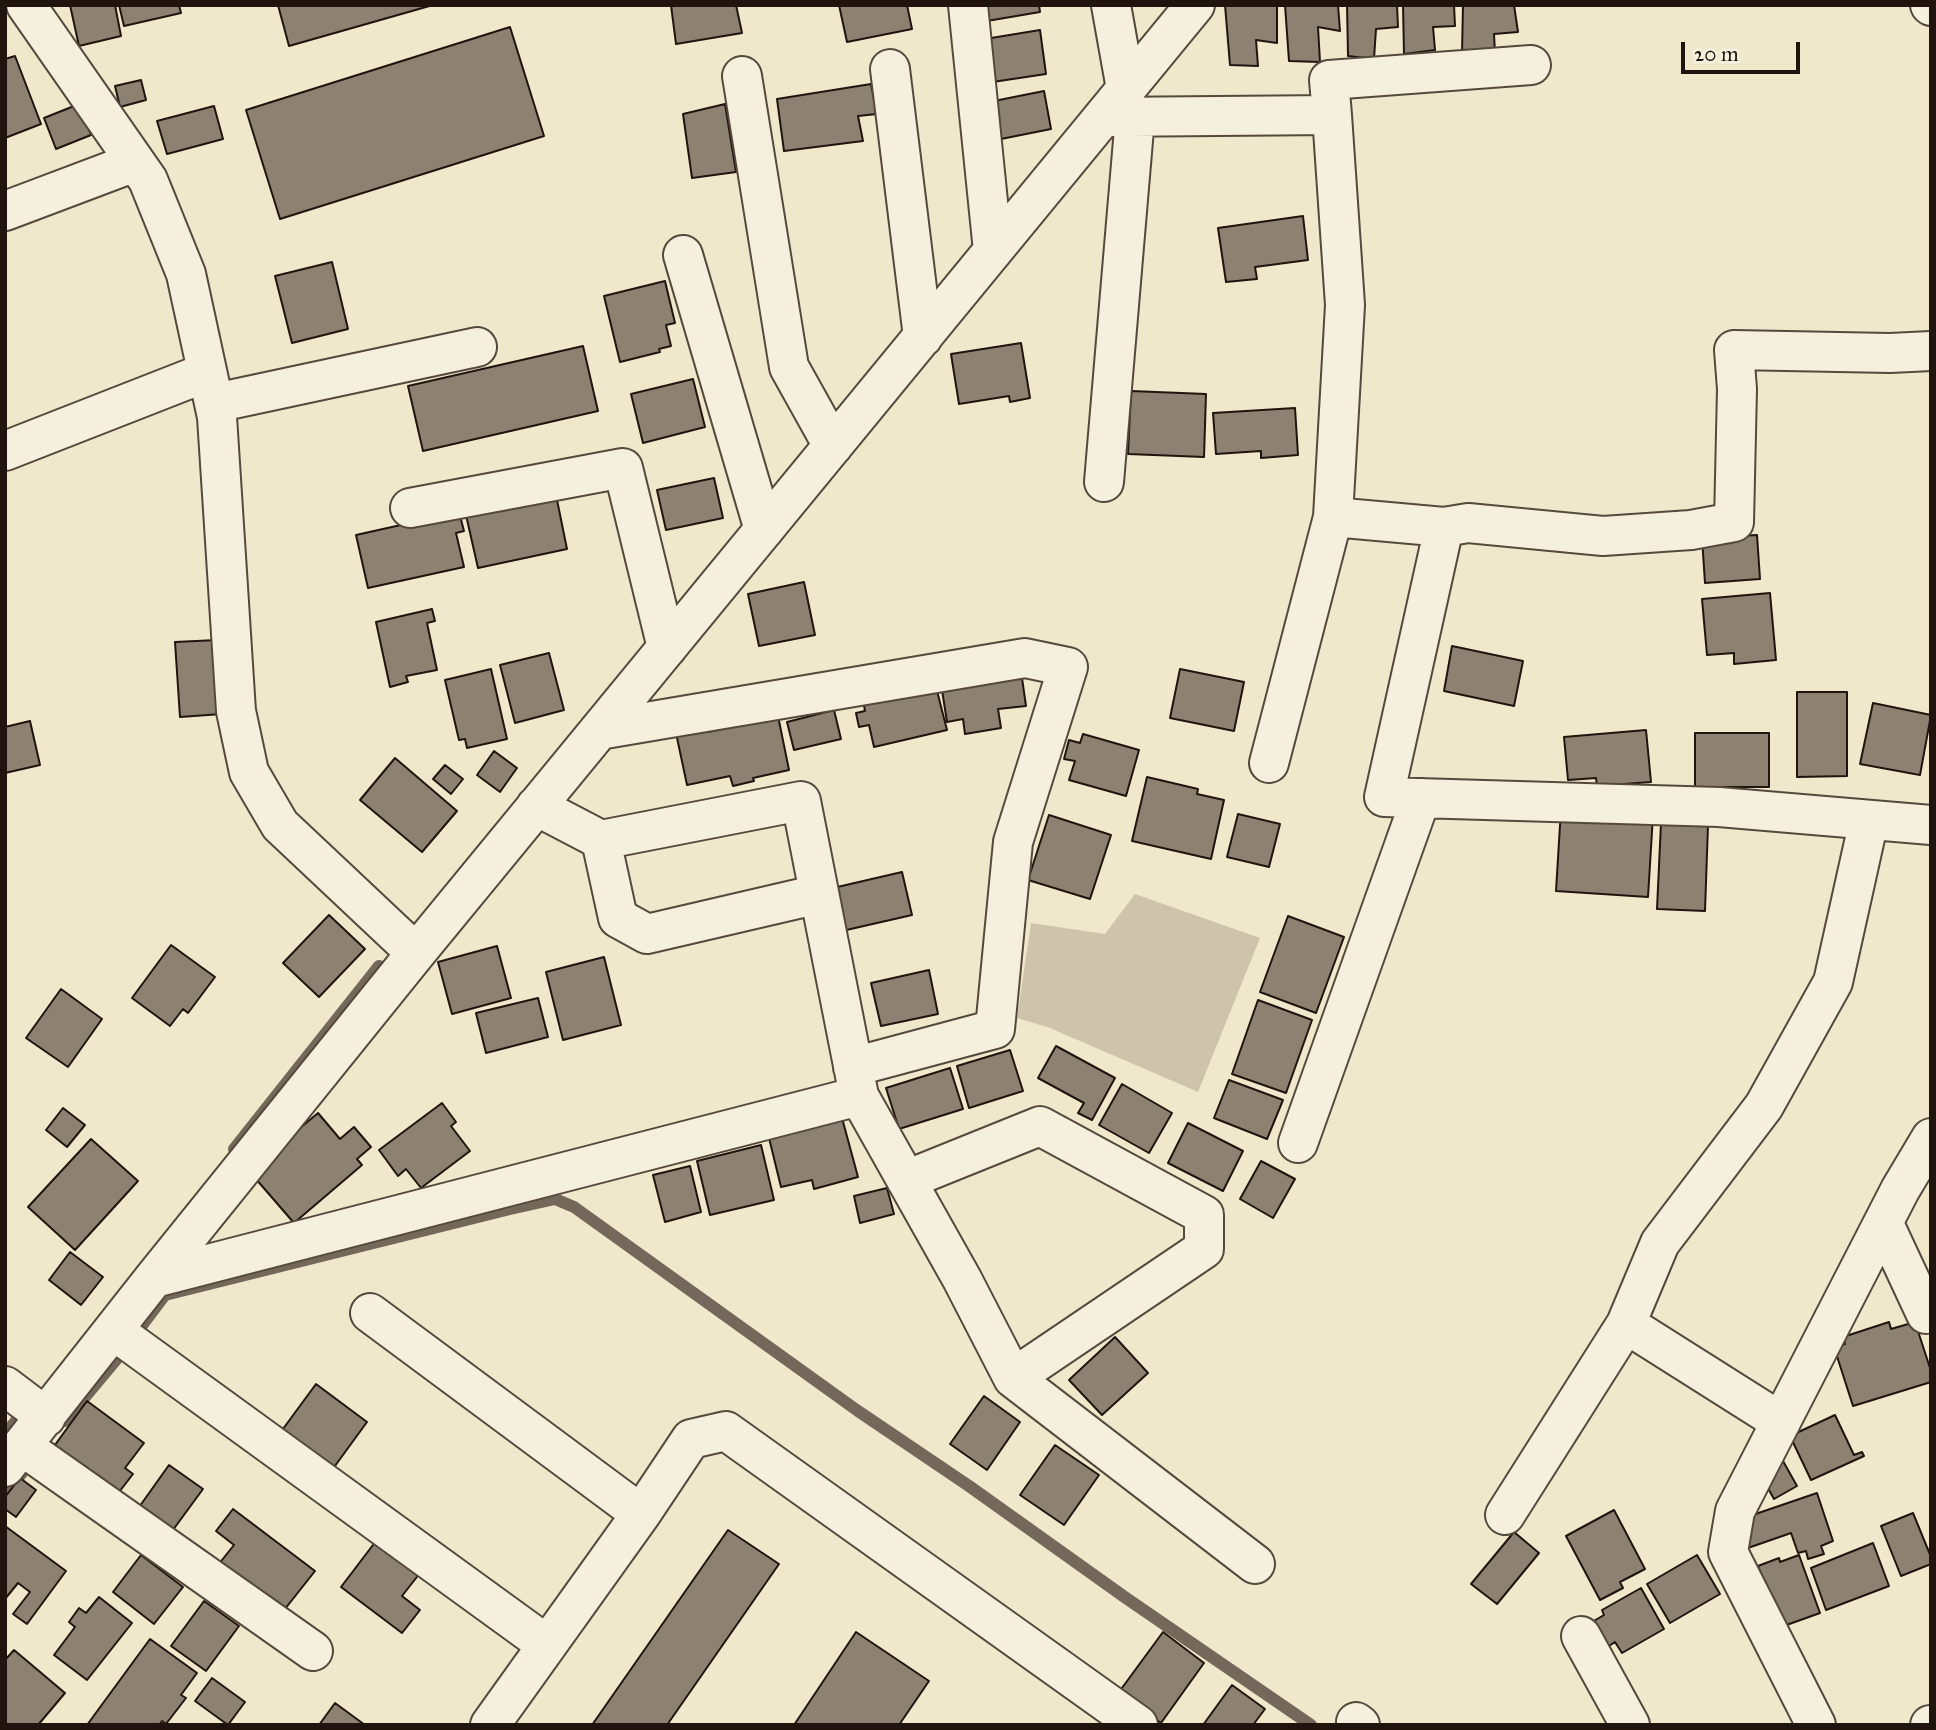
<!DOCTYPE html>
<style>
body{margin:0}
#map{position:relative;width:1936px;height:1730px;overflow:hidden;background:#f0e8cb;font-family:"IM FELL Great Primer",serif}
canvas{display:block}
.frame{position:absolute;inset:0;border:7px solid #21140f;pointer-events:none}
.scale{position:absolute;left:1681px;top:42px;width:119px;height:32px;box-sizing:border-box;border:4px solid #21140f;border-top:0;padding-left:9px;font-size:21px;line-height:24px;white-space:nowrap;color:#21140f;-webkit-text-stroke:5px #f5f0dd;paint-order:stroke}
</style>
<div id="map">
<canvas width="1936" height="1730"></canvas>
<div class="frame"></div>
<div class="scale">20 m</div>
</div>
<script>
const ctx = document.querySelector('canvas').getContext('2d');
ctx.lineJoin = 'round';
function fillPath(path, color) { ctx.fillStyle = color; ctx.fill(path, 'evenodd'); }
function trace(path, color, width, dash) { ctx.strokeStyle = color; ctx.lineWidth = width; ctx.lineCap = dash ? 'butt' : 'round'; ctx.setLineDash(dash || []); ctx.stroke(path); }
fillPath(new Path2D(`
 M1135 894 1260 938 1198 1092 1050 1028 1017 1018 1031 923 1105 934Z`), '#cdc4ab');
trace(new Path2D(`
 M234 1149 379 966
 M65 1421 116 1360 165 1295 510 1209 555 1199 574 1207 858 1411 969 1486 1126 1598 1311 1725
 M5 1434 28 1407
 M5 1494 22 1473`), '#736859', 12);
const building = new Path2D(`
 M70 5H115L121 36 79 46Z
 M119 5H179L181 13 124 26Z
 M278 5H433L289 46Z
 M671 5H736L742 33 676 44Z
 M839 5H907L912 29 847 42Z
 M979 5H1039L1040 12 981 22Z
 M1225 5H1277V43L1256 40 1258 66 1230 65Z
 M1285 5H1338L1340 31 1318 27 1320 62 1289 61Z
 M1347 5H1397L1398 27 1376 29 1374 59 1348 56Z
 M1403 5H1454L1455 26 1433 27 1435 50 1404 54Z
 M1463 5H1514L1518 32 1494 34 1495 53H1462Z
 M510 27 544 136 280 219 246 110Z
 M1040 30 1046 74 986 83 979 40Z
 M15 56 41 124 5 138V59Z
 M141 80 146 100 120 107 115 86Z
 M871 84 877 114 858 116 863 141 784 151 777 99Z
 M1044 91 1051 129 996 140 989 102Z
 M79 104 91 135 56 149 44 118Z
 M725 104 736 172 692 178 683 114Z
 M214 106 223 139 167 154 157 121Z
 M1303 216 1308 260 1255 267 1257 279 1226 282 1218 228Z
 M332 262 348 329 292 343 275 276Z
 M665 281 675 323 666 325 671 346 659 349 660 352 620 362 604 296Z
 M1021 343 1030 398 1010 402 1009 396 959 404 951 354Z
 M583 346 598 411 423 451 408 386Z
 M693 379 705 427 643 443 631 394Z
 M1131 391 1206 394 1204 457 1128 454Z
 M1295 408 1298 455 1261 458V451L1216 454 1213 413Z
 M714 478 723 518 666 530 657 490Z
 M556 495 567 549 478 568 466 515Z
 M459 512 464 531 456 533 464 567 368 588 356 535Z
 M1757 535 1760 579 1705 583 1702 538Z
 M804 582 815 635 759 646 748 594Z
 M1770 593 1776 660 1734 664V653L1707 655 1702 599Z
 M432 609 435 621 427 623 437 670 406 676 408 682 390 687 376 622Z
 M217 640 222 714 180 717 175 642Z
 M1452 646 1523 661 1514 706 1444 691Z
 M549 653 564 710 515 723 500 665Z
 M491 669 507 739 467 748 465 739 459 740 445 680Z
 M1180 669 1244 682 1234 731 1170 718Z
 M1022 678 1026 706 998 709 1001 728 965 734 963 719 947 722 942 690Z
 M935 683 947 730 874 747 869 725 859 727 856 713 865 711 863 700Z
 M1797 692H1847V776L1797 777Z
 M1873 703 1931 715 1920 775 1860 764Z
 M834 710 841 739 794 750 787 722Z
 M777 711 789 770 753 778 754 781 733 786 730 776 687 785 676 733 707 725 708 732 757 721Z
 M30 721 40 765 5 773V727Z
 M1646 730 1651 782 1597 786 1596 778 1568 780 1564 737Z
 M1695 733H1769V787H1695Z
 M1083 734 1139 750 1126 796 1069 780 1075 761 1064 759 1069 740 1080 743Z
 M494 751 517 768 500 792 477 775Z
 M395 758 457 811 422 852 360 800Z
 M445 765 463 779 451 794 433 779Z
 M1147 777 1198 789 1197 794 1224 800 1211 859 1132 841Z
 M1561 809 1653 815 1648 897 1556 891Z
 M1238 814 1280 824 1269 867 1227 857Z
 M1049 815 1111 835 1090 899 1028 880Z
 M1661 823 1708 825 1705 911 1657 909Z
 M902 872 912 915 842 931 833 888Z
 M329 915 365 949 319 997 283 963Z
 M1288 916 1344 937 1316 1013 1260 992Z
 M171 945 215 977 188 1013 183 1009 170 1026 132 998Z
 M497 946 511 998 452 1014 438 962Z
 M604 957 621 1025 563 1040 546 972Z
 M929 970 938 1014 881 1026 871 983Z
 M61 989 102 1019 68 1067 26 1038Z
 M538 998 548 1037 486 1053 476 1013Z
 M1258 1000 1312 1020 1286 1093 1232 1074Z
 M1056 1046 1115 1078 1092 1120 1078 1113 1084 1103 1038 1078Z
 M1010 1050 1023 1091 969 1108 957 1066Z
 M950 1068 963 1109 899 1129 886 1088Z
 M1229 1080 1283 1100 1267 1139 1214 1118Z
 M1122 1084 1172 1113 1149 1153 1099 1125Z
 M442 1103 456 1122 451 1126 470 1151 421 1188 406 1169 398 1176 379 1150Z
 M63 1108 85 1125 67 1147 46 1130Z
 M318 1113 340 1139 354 1127 371 1147 357 1159 362 1165 294 1223 249 1171Z
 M842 1118 858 1177 814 1189 812 1180 781 1187 769 1138Z
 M1188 1123 1243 1151 1223 1191 1168 1163Z
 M91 1139 138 1181 75 1250 28 1207Z
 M761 1145 774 1200 710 1215 697 1161Z
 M1261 1161 1295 1179 1273 1218 1240 1199Z
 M690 1166 701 1212 665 1222 653 1175Z
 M887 1188 894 1214 860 1223 854 1196Z
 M70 1252 103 1277 81 1305 49 1280Z
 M1889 1322 1891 1329 1915 1322 1931 1371V1382L1853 1406 1834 1347 1845 1344 1843 1337Z
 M1115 1337 1148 1373 1102 1415 1069 1380Z
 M316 1384 367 1422 332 1470 280 1433Z
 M984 1396 1020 1422 987 1470 950 1444Z
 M87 1401 144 1443 125 1468 133 1474 116 1496 52 1449Z
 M1835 1415 1854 1455 1862 1452 1864 1456 1811 1480 1790 1436Z
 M1055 1445 1099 1475 1064 1525 1020 1495Z
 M1783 1461 1797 1486 1774 1499 1760 1474Z
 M169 1465 203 1489 170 1534 137 1510Z
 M20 1478 36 1490 16 1517 5 1509V1497Z
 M1817 1493 1833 1541 1821 1546 1824 1554 1808 1559 1806 1551 1798 1553 1791 1533 1745 1549 1735 1521Z
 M233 1509 315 1571 281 1614 218 1565 234 1545 216 1531Z
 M1614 1510 1645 1569 1620 1582 1623 1588 1600 1600 1566 1536Z
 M1913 1513 1931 1557V1564L1901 1576 1881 1526Z
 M5 1526 66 1571 27 1624 13 1614 30 1592 18 1583 5 1599Z
 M728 1530 779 1564 667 1725H592Z
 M1514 1532 1539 1553 1497 1604 1471 1584Z
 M376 1541 420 1573 402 1596 420 1610 402 1633 341 1587Z
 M1873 1543 1889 1586 1826 1610 1811 1568Z
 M141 1555 183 1587 154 1624 113 1592Z
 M1697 1555 1720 1594 1670 1623 1647 1584Z
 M1799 1555 1820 1613 1781 1627 1758 1566 1779 1558 1780 1562Z
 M1641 1588 1664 1629 1622 1653 1615 1642 1606 1648 1592 1622 1604 1615 1602 1610Z
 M99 1597 132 1623 87 1680 54 1655 75 1627 69 1622 79 1608 86 1613Z
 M204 1601 239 1626 206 1671 171 1646Z
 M856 1632 929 1681 899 1725H794Z
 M1163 1632 1204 1663 1161 1723 1119 1692Z
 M150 1639 197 1673 181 1695 186 1698 166 1724 162 1721 159 1725H87Z
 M14 1650 65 1693 38 1725H5V1660Z
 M212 1678 245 1702 228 1725 195 1701Z
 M1232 1685 1265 1709 1253 1725H1203Z
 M335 1703 365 1725H319Z`);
fillPath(building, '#8d8271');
trace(building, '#21140f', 2);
const minor = new Path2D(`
 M26 5 148 180 186 274 217 417 236 711 249 772 280 825 416 953
 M968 5 993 251
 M1111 5 1126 89
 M1930 5 1931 6
 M890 69 923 337
 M742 76 789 367 833 446
 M1332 115 1329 80 1531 65
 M1103 117 1332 115 1345 305 1333 517 1444 527 1384 797 1719 807 1931 825
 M5 211 135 162
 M683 255 764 530
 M215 403 477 347
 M5 451 207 372
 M1104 482 1135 117
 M410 508 623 468 667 648
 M1444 527 1468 523 1603 536 1691 530 1734 522 1737 389 1734 350 1890 353 1931 351
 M599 730 1025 658 1068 667 1013 842 995 1029 853 1067
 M1269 763 1333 517
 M536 806 601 840 801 801 859 1096 962 1279 1013 1378 1255 1564
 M601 840 618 918 647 934 819 894
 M1298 1143 1421 798
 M906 1180 1040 1126 1204 1215V1249L1013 1378
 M1884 1224 1926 1314 1931 1313
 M154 1278 859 1096
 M370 1313 641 1514
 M1626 1324 1781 1422
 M113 1330 547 1645
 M5 1386 46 1417
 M22 1446 313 1651
 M5 1467 154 1278 416 953 1195 5
 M1505 1515 1626 1324 1660 1243 1764 1106 1833 982 1869 820
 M1581 1636 1630 1725
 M1356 1722 1360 1725
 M490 1725 641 1514 691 1439 726 1431 1138 1725
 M1816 1725 1728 1552 1735 1511 1900 1190 1931 1138
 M1930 1725H1931`);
trace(minor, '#55493e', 42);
trace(minor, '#f5f0dd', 38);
</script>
